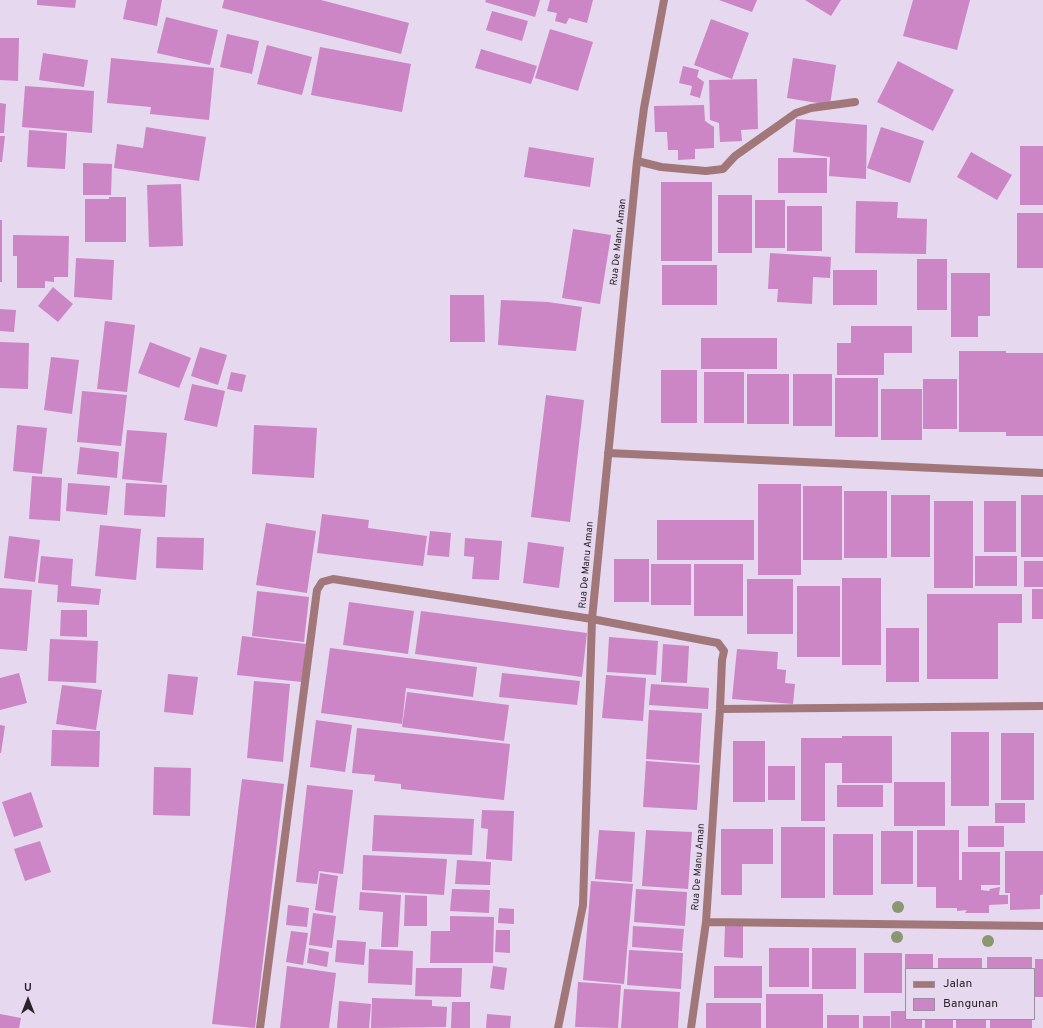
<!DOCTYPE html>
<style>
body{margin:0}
#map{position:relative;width:1043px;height:1028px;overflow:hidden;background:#e6d8ee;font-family:Overpass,sans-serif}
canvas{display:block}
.legend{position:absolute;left:905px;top:968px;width:130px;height:52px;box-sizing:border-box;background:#e6d8ee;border:1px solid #9a90a0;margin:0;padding:5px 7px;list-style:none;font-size:12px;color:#29242b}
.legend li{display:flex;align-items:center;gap:8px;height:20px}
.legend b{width:20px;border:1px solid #9a90a0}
.north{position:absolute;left:8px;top:980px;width:40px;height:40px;-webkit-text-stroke:3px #e6d8ee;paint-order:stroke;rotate:0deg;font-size:11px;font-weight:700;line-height:16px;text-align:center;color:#29242b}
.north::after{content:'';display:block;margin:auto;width:14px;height:18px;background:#29242b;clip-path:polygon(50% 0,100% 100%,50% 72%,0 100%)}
</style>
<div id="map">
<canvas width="1043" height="1028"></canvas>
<ul class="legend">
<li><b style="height:5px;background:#a2777a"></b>Jalan</li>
<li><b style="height:11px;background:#cc85c5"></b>Bangunan</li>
</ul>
<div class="north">U</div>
</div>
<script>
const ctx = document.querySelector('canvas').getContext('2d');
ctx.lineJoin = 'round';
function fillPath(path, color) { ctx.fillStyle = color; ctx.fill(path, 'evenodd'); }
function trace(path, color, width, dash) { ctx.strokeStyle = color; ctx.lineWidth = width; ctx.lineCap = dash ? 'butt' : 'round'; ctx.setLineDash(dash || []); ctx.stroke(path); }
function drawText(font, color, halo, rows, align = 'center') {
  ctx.font = font + ' Overpass,sans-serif'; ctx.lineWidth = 3; ctx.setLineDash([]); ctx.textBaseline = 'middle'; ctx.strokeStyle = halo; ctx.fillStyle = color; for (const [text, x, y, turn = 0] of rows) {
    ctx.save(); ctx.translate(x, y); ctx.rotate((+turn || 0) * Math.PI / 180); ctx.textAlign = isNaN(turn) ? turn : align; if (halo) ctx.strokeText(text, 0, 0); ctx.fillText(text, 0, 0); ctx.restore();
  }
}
fillPath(new Path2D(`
 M37 0H76L75 8 37 5Z
 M127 0H162L157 26 123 19Z
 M224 0H321L409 23 401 54 222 8Z
 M486 0H540L535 17 485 2Z
 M550 0H593L587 23 569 18 566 24 555 21 557 13 547 11Z
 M719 0H757L752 12Z
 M805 0H841L831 16Z
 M913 0H970L957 50 903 36Z
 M492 11 528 21 522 41 486 30Z
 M166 17 218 30 210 65 157 53Z
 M711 19 749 33 732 79 694 65Z
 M550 29 593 42 578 91 535 78Z
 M227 34 259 41 252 74 220 67Z
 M0 38H19L18 81 0 80Z
 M267 45 312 57 302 95 257 84Z
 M320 47 411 64 402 112 311 95Z
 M481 49 537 66 531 84 475 68Z
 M43 53 88 60 84 87 39 80Z
 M111 58 214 68 209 120 150 114 151 107 107 103Z
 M793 58 836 65 830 105 787 98Z
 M898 61 954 90 933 131 877 102Z
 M683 66 699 70 697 77 704 82 700 98 690 95 692 86 679 83Z
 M757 79 758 129 741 130 742 141 720 142 719 123 710 120 709 80Z
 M25 86 94 91 92 133 22 127Z
 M0 103 6 104 4 133H0Z
 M704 105 705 121 714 127V148L695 149V159L678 160V150H668L667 132H655L654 106Z
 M796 119 867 125 866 179 829 176 830 157 793 152Z
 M146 127 206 137 199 181 114 168 117 144 143 148Z
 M881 127 924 141 910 183 867 168Z
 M29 130 67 133 65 169 27 167Z
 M0 136H5L2 162H0Z
 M1020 146H1043V205H1020Z
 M529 147 594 158 590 187 524 177Z
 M971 152 1012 175 997 200 957 177Z
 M778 158H827V193H778Z
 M83 163 112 164 111 195H83Z
 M661 182H712V261H661Z
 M181 184 183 246 149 247 147 185Z
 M718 195H752V253H718Z
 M109 197H126V242H85V199H109Z
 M755 200H785V248H755Z
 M856 201 898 202 897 218 927 219 926 254 855 253Z
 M787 206H822V251H787Z
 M1017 213H1043V268H1017Z
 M0 220H2V282H0Z
 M573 229 611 235 600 304 562 298Z
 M13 235 69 236 68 277H54V282L45 281V288H17V256H13Z
 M770 253 831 257 830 278 813 277 812 304 777 302 778 289H768Z
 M76 258 114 260 112 300 74 297Z
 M917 259H947V310H917Z
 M662 265H717V305H662Z
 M833 270H877V305H833Z
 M951 273H990V316H978V337H951Z
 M53 287 73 304 58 322 38 306Z
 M450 295H484L485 342H450Z
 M501 300 548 302 582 307 576 351 498 345Z
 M0 309 16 310 14 332 0 331Z
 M105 321 135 325 127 392 97 389Z
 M851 326H912V353H884V375H837V343H851Z
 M701 338H777V369H701Z
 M0 342 29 343 28 389 0 388Z
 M150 342 191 358 179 388 138 373Z
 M200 347 227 355 218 385 191 376Z
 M959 351H1006V353H1043V436H1006V432H959Z
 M51 357 79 360 72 414 44 410Z
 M661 370H697V423H661Z
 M231 372 246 375 242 392 227 389Z
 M704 372H744V423H704Z
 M747 374H789V424H747Z
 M793 374H832V426H793Z
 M835 378H878V437H835Z
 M923 379H957V429H923Z
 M192 384 225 391 217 427 184 420Z
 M881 389H922V440H881Z
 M82 391 127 395 121 446 77 442Z
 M546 395 584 400 570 522 531 517Z
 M17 425 47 428 42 474 13 471Z
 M254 425 317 428 314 478 252 474Z
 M127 430 167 433 162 483 122 479Z
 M80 447 119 452 117 478 77 474Z
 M32 476 62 478 60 521 29 519Z
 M68 483 110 486 107 515 66 511Z
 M126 483 167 485 165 517 124 515Z
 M758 484H801V575H758Z
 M803 486H842V560H803Z
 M844 491H887V558H844Z
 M891 495H930V557H891Z
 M1021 495H1043V557H1021Z
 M934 501H973V588H934Z
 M984 501H1016V552H984Z
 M322 514 369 520 368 528 427 536 423 566 317 553Z
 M657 520H754V560H657Z
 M266 523 316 531 307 593 256 585Z
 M100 525 141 529 136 580 95 576Z
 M430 531 451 533 449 557 427 555Z
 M9 536 40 540 35 582 4 578Z
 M157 537 204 538 203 570 156 568Z
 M465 538 502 541 499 580 472 579 474 557 464 556Z
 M528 542 564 547 559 588 523 583Z
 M41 556 73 559 71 586 101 589 99 605 57 602 58 585 38 583Z
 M975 556H1017V586H975Z
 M614 559H649V602H614Z
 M1024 561H1043V587H1024Z
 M651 564H691V605H651Z
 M694 564H743V616H694Z
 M842 578H881V665H842Z
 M747 579H793V634H747Z
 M797 586H840V657H797Z
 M0 588 32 590 27 651 0 649Z
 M1032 589H1043V619H1032Z
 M257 591 309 597 304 642 252 636Z
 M927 594H1022V623H998V679H927Z
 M349 602 414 611 408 654 343 645Z
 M61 610H87V637L60 636Z
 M421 611 587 633 582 677 415 654Z
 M886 628H919V682H886Z
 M242 636 306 644 302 682 237 675Z
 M609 637 658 641 656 675 607 672Z
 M50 639 98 641 96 683 48 681Z
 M663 644 689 646 687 683 661 682Z
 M330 648 477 667 473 697 406 688 402 724 321 713Z
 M737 649 778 652 777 669 786 670 785 683 795 684 793 704 732 699Z
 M19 673 27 703 0 710V678Z
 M502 673 580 681 577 705 499 697Z
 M168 674 198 677 193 715 164 712Z
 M606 675 646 678 643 721 602 718Z
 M254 681 290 684 283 762 247 758Z
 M651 684 709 688 708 709 649 705Z
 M62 685 102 690 96 730 56 724Z
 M407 692 509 705 504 741 402 727Z
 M649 710 702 713 699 763 646 759Z
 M316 720 352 725 345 772 310 767Z
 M0 725 5 726 1 753H0Z
 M357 728 510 744 504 800 401 789V784L374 781 375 775 352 773Z
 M52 730 100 731 99 767 51 766Z
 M951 732H989V806H951Z
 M1001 733H1034V800H1001Z
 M842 736H892V783H842V763H825V821H801V738H842Z
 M733 741H765V802H733Z
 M646 761 700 765 697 810 643 807Z
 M768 766H795V800H768Z
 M154 767 191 768 190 816 153 815Z
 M242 779 284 784 255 1028 212 1024Z
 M894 782H945V826H894Z
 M307 785 353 790 343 874 319 871 317 884 296 882Z
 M837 785H883V807H837Z
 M31 792 43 827 14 837 2 802Z
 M995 803H1025V823H995Z
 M482 810 514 811 512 861 486 859 488 829 481 828Z
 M374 815 474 819 472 855 372 851Z
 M968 826H1004V847H968Z
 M781 827H825V898H781Z
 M721 829H773V864H742V895H721Z
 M599 830 635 832 632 882 595 879Z
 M646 830 692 832 688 889 642 886Z
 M917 830H959V880H962V852H1000V885H981V890L989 891 990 889 1000 887 999 895H1008V904L989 905V913H965L967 910 957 911V908H936V887H917Z
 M881 831H913V884H881Z
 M833 834H873V895H833Z
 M40 841 51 872 25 881 14 849Z
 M1005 851H1043V893L1042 895H1040V909L1010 910V893H1005Z
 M363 855 447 859 444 895 362 890Z
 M457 860 491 862 490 885 455 884Z
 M320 873 338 876 333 913 315 910Z
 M591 881 633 884 624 984 583 980Z
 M452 889 490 890 489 913 450 911Z
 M636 889 687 892 685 926 634 922Z
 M360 892 401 895 398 947H381L383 912 359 910Z
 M405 895 427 896V926H404Z
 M288 905 309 908 307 927 286 925Z
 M499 908 514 909V924L498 923Z
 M313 913 336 916 332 948 309 945Z
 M450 916 494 917 493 963H430L431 931H450Z
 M633 926 684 929 682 951 632 947Z
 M725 926H743V958L724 957Z
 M496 930H510V953L495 952Z
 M291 931 308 933 303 965 286 962Z
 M337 940 366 942 364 965 335 962Z
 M309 948 329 952 327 967 307 963Z
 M769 948H809V987H769Z
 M812 948H856V989H812Z
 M369 949 413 951 412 985 368 983Z
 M629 950 683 953 681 989 627 985Z
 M864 953H902V993H864Z
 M905 954H933V969H905Z
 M987 957H1032V969H987Z
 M938 958H982V969H938Z
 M1035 959H1043V997H1035Z
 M287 966 336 973 329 1028H280Z
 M493 966 507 968 504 990 490 988Z
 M714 966H762V998H714Z
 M416 968H462L461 997 415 996Z
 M578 982 621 985 618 1028 575 1027Z
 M624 989 680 992 678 1028H621Z
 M766 994H823V1028H766Z
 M372 998 432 1000V1006L447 1007 446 1027 371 1028Z
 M339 1001 371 1004 369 1028H337Z
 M452 1002H470V1028H451Z
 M706 1003H761V1028H706Z
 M891 1011H906V1019H922V1028H891Z
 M0 1014 21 1018 19 1028H0Z
 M487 1014 511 1016 510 1028H486Z
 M827 1015H859V1028H827Z
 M863 1016H890V1028H863Z
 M956 1019H986V1028H956Z
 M990 1019H1032V1028H990Z
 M925 1020H953V1028H925Z`), '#cc85c5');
trace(new Path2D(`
 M664 0 644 108 637 161 592 619 718 643 724 651 722 660 720 709 706 922 691 1028
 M637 161 661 167 683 169 706 171 723 169 735 156 796 113 811 108 855 102
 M608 453 1043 473
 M720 709 1043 706
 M706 922 1043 926
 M260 1028 317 590 322 582 333 579 592 619 583 905 558 1028`), '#a2777a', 8);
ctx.fillStyle = '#8a9871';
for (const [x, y] of [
 [898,907],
 [897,937],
 [988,941]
]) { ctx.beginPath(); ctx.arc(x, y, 6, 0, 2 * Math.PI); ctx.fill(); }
drawText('10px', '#29242b', '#e6d8ee', [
 ["Rua De Manu Aman",619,242,-84],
 ["Rua De Manu Aman",587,565,-85],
 ["Rua De Manu Aman",699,867,-86]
]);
</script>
